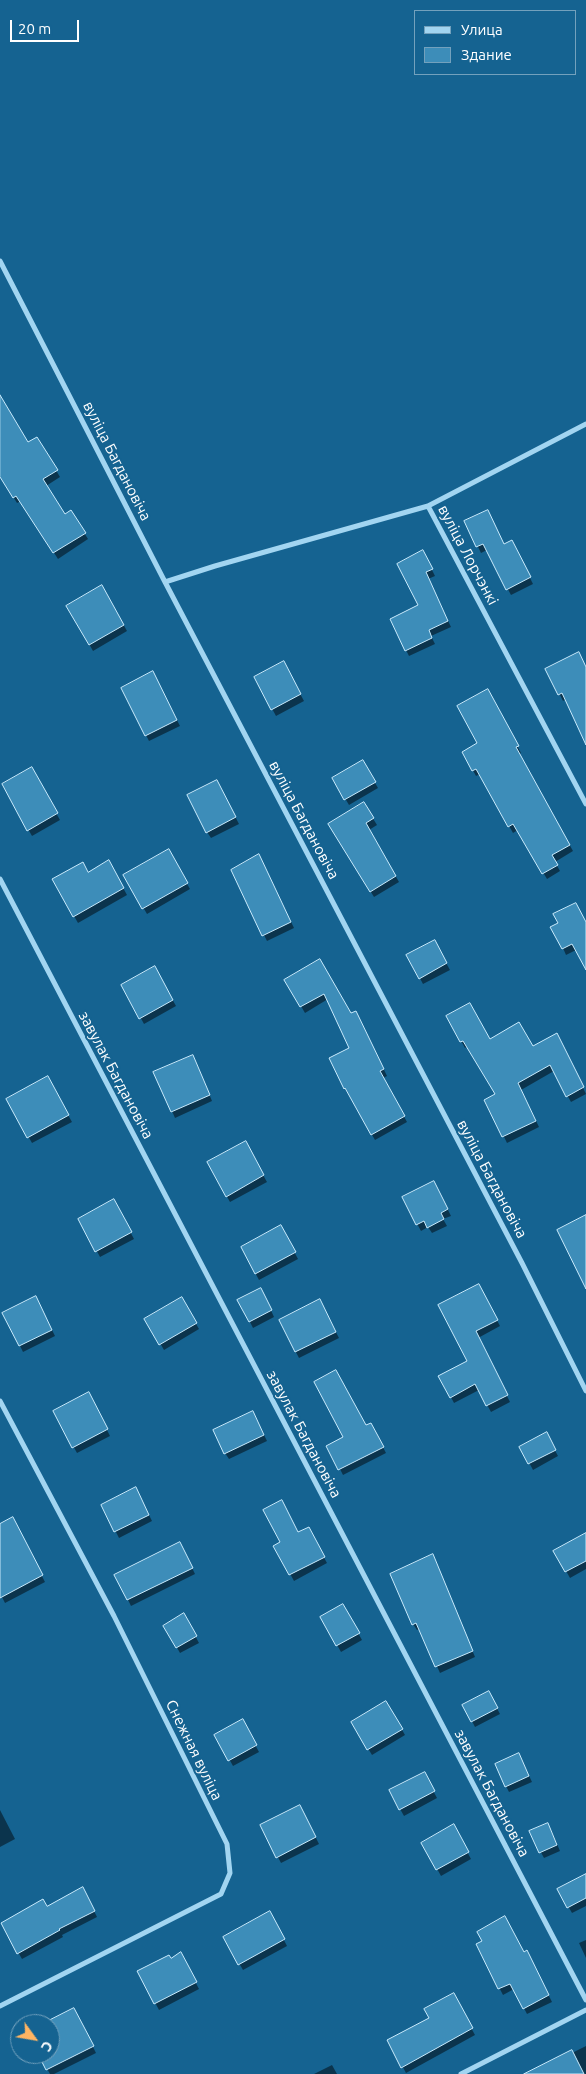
<!DOCTYPE html>
<meta charset="utf-8">
<style>
body{margin:0}
#map{position:relative;width:586px;height:2074px;overflow:hidden;background:#156391;font-family:Ubuntu,sans-serif}
canvas{display:block}
.legend{position:absolute;left:414px;top:10px;width:162px;height:65px;box-sizing:border-box;background:#156391;border:1px solid #73a1bd;margin:0;padding:6px 9px;list-style:none;font-size:15px;color:#fff}
.legend li{display:flex;align-items:center;gap:10px;height:25px}
.legend b{width:25px;border:1px solid #73a1bd}
.north{position:absolute;left:10px;top:2014px;width:50px;height:50px;box-sizing:border-box;background:#156391;border:1px solid #73a1bd;border-radius:50%;rotate:122deg;font-size:14px;font-weight:700;line-height:20px;text-align:center;color:#fff}
.north::after{content:'';display:block;margin:auto;width:18px;height:22px;background:#ffb462;clip-path:polygon(50% 0,100% 100%,50% 72%,0 100%)}
.scale{position:absolute;left:10px;top:20px;width:69px;height:22px;box-sizing:border-box;border:2px solid #fff;border-top:0;padding-left:6px;font-size:15px;line-height:18px;white-space:nowrap;color:#fff;-webkit-text-stroke:4px #156391;paint-order:stroke}
</style>
<div id="map">
<canvas width="586" height="2074"></canvas>
<ul class="legend">
<li><b style="height:6px;background:#a2d5f1"></b>Улица</li>
<li><b style="height:14px;background:#3d8db9"></b>Здание</li>
</ul>
<div class="north">С</div>
<div class="scale">20 m</div>
</div>
<script>
const ctx = document.querySelector('canvas').getContext('2d');
ctx.lineJoin = 'round';
function fillPath(path, color) { ctx.fillStyle = color; ctx.fill(path, 'evenodd'); }
function trace(path, color, width, dash) { ctx.strokeStyle = color; ctx.lineWidth = width; ctx.lineCap = dash ? 'butt' : 'round'; ctx.setLineDash(dash || []); ctx.stroke(path); }
function drawText(font, color, halo, rows, align = 'center') {
  ctx.font = font + ' Ubuntu,sans-serif'; ctx.lineWidth = 4; ctx.setLineDash([]); ctx.textBaseline = 'middle'; ctx.strokeStyle = halo; ctx.fillStyle = color; for (const [text, x, y, turn = 0] of rows) {
    ctx.save(); ctx.translate(x, y); ctx.rotate((+turn || 0) * Math.PI / 180); ctx.textAlign = isNaN(turn) ? turn : align; if (halo) ctx.strokeText(text, 0, 0); ctx.fillText(text, 0, 0); ctx.restore();
  }
}
fillPath(new Path2D(`
 M0 411 28 444 37 438 60 477 46 486 65 516 71 512 88 539 58 559 21 501 17 503 0 475Z
 M466 522 504 546 515 548 533 584 511 595 487 550 481 553Z
 M426 558 435 576 428 579 451 627 431 636 435 644 409 656 406 650 420 606Z
 M102 587 127 631 93 651 68 606Z
 M283 662 304 701 276 716 255 677Z
 M586 668V742L566 699 563 701 547 669Z
 M156 679 180 726 149 741 146 735Z
 M488 690 521 753 519 754 573 851 555 862 560 871 547 879 518 830 513 833 480 774 476 776 463 752 479 744Z
 M362 761 378 788 349 805 333 778Z
 M31 769 60 820 32 836 3 785Z
 M220 787 239 824 211 838 207 832Z
 M364 804 377 825 369 830 399 882 374 897 330 825Z
 M168 851 190 889 147 914 125 876Z
 M109 862 127 895 78 923 53 879 88 873Z
 M262 862 294 928 267 941 264 935Z
 M586 924V968L576 950 566 955 563 948Z
 M434 941 450 970 423 984 408 956Z
 M320 961 351 1015 359 1018 387 1076 383 1078 407 1122 375 1140 345 1088 351 1049 328 999 305 1013 286 980Z
 M155 968 176 1006 144 1024 123 985Z
 M448 1017 490 1040 533 1047 560 1041 586 1094 571 1102 554 1071 521 1090 539 1127 507 1143 486 1100 497 1095 468 1046 465 1048Z
 M196 1062 212 1101 175 1118 172 1111Z
 M47 1077 72 1122 32 1143 7 1099Z
 M245 1143 267 1182 230 1202 208 1163Z
 M437 1188 451 1216 443 1219 447 1226 432 1233 428 1227 421 1231 403 1198Z
 M114 1201 134 1239 100 1257 80 1219Z
 M281 1227 298 1259 259 1280 242 1248Z
 M479 1286 500 1326 478 1338 510 1402 491 1412 479 1390 454 1403 440 1376 468 1361Z
 M264 1295 274 1317 253 1328 239 1300Z
 M181 1298 199 1329 164 1350 146 1319Z
 M39 1304 55 1336 23 1352 4 1313Z
 M323 1307 339 1338 299 1358 280 1321Z
 M92 1400 110 1436 77 1453 54 1412Z
 M256 1419 267 1441 229 1459 225 1453Z
 M374 1430 386 1453 343 1475 340 1469Z
 M546 1434 558 1456 533 1470 521 1447Z
 M139 1495 152 1521 119 1538 103 1506Z
 M16 1525 45 1582 5 1603 0 1593V1526Z
 M308 1529 327 1563 294 1581 275 1546Z
 M586 1534V1569L570 1578 555 1551Z
 M183 1549 195 1574 131 1606 116 1575Z
 M436 1562 475 1657 440 1673 420 1629 417 1630 413 1624 391 1574Z
 M343 1606 362 1640 341 1652 322 1618Z
 M184 1615 199 1643 180 1653 165 1626Z
 M492 1699 500 1714 475 1727 472 1721Z
 M386 1702 405 1735 372 1755 352 1722Z
 M242 1721 259 1752 233 1766 216 1735Z
 M522 1761 532 1782 509 1792 506 1786Z
 M424 1774 437 1798 404 1816 390 1791Z
 M0 1810 15 1839 0 1847Z
 M303 1812 319 1844 281 1863 262 1826Z
 M453 1826 471 1859 441 1876 423 1843Z
 M551 1830 560 1851 544 1858 530 1832Z
 M586 1876V1906L572 1913 559 1890Z
 M86 1895 97 1917 62 1935 63 1937 22 1959 2 1924Z
 M270 1913 287 1946 243 1970 224 1937Z
 M586 1940V1958L579 1943Z
 M477 1945 524 1953 530 1958 552 2002 527 2014 514 1989 503 1995Z
 M170 1959 184 1960 199 1989 159 2010 139 1972Z
 M453 1995 475 2035 406 2073 389 2041 431 2019Z
 M77 2015 96 2053 54 2074H50L39 2054H50V2024H45Z
 M586 2046V2074H527L572 2053Z
 M332 2065 337 2074H314Z`), '#0007');
const building = new Path2D(`
 M0 395 28 442 37 437 58 470 43 479 65 514 71 510 86 533 53 553 16 496 13 498 0 477Z
 M488 510 504 544 512 540 531 577 506 590 483 544 476 547 464 521Z
 M423 550 433 569 426 572 448 621 429 630 432 638 405 651 390 619 418 605 397 564Z
 M102 585 124 625 89 645 66 606Z
 M579 652 586 667V745L562 693 558 695 545 669Z
 M284 661 301 694 271 710 254 677Z
 M153 671 177 720 145 736 121 688Z
 M488 689 519 746 516 747 570 845 552 855 558 865 542 874 513 824 508 827 476 769 472 771 462 752 477 743 457 706Z
 M363 760 376 782 344 800 332 778Z
 M32 767 58 813 27 831 2 784Z
 M217 780 236 817 206 833 187 795Z
 M364 802 374 818 366 823 396 876 370 892 328 824Z
 M169 849 188 883 142 909 123 875Z
 M259 854 291 922 262 936 231 870Z
 M109 860 124 888 73 917 52 879 83 862 88 872Z
 M576 903 586 922V970L572 944 562 949 550 927 558 923 553 914Z
 M435 940 447 963 419 979 406 955Z
 M320 959 351 1013 356 1011 384 1069 380 1071 405 1116 371 1135 345 1088 344 1089 329 1058 349 1048 324 994 300 1007 284 980Z
 M155 966 173 1000 139 1019 121 985Z
 M470 1003 490 1039 519 1022 533 1046 557 1033 584 1087 566 1097 550 1065 518 1083 536 1121 502 1137 484 1100 495 1094 463 1041 460 1042 446 1016Z
 M193 1055 210 1095 171 1112 153 1072Z
 M48 1076 69 1115 27 1138 6 1099Z
 M246 1141 264 1175 226 1197 207 1162Z
 M434 1181 448 1209 441 1213 444 1219 427 1228 424 1221 416 1225 402 1197Z
 M114 1199 132 1232 95 1252 78 1219Z
 M586 1215V1289L557 1230Z
 M281 1225 296 1252 255 1274 241 1247Z
 M479 1284 498 1320 476 1331 508 1395 486 1406 475 1384 450 1398 438 1376 467 1361 438 1305Z
 M261 1288 272 1310 249 1322 237 1300Z
 M36 1296 52 1330 19 1346 2 1313Z
 M182 1297 197 1323 159 1345 144 1319Z
 M320 1299 336 1332 295 1352 279 1320Z
 M336 1370 366 1425 371 1423 384 1447 338 1470 326 1446 343 1437 314 1382Z
 M89 1392 108 1429 72 1448 53 1411Z
 M253 1411 264 1435 224 1454 213 1430Z
 M547 1432 556 1450 528 1464 519 1447Z
 M136 1487 149 1515 114 1532 101 1505Z
 M282 1500 298 1532 309 1527 325 1557 289 1575 273 1546 280 1542 263 1510Z
 M13 1517 43 1575 0 1598V1524Z
 M586 1533V1561L565 1572 553 1551Z
 M180 1542 193 1568 127 1600 114 1575Z
 M433 1554 473 1651 435 1667 416 1623 412 1625 390 1574Z
 M343 1604 360 1633 336 1646 320 1617Z
 M184 1613 197 1636 176 1648 163 1626Z
 M489 1691 498 1708 471 1722 462 1705Z
 M386 1701 403 1729 367 1750 351 1722Z
 M243 1719 257 1745 228 1761 214 1735Z
 M519 1753 529 1776 505 1787 495 1764Z
 M425 1772 435 1791 399 1810 389 1790Z
 M300 1805 316 1837 276 1858 260 1825Z
 M548 1823 557 1845 539 1853 529 1831Z
 M454 1824 469 1852 436 1870 421 1843Z
 M586 1874V1898L567 1908 557 1889Z
 M83 1887 95 1911 59 1929 60 1930 17 1954 1 1923 43 1899 47 1906Z
 M270 1911 285 1939 238 1965 223 1937Z
 M505 1916 524 1952 527 1950 549 1995 523 2009 510 1984 498 1989 476 1944 482 1941 477 1932Z
 M181 1952 197 1982 154 2004 137 1971 169 1955 171 1958Z
 M454 1993 473 2028 401 2068 387 2040 429 2018 424 2009Z
 M74 2008 94 2046 46 2070 38 2054H50V2024H42Z
 M572 2050 584 2074H524Z`);
fillPath(building, '#3d8db9');
trace(building, '#c9eafc', 1);
trace(new Path2D(`
 M0 261 165 582 522 1263 586 1391
 M428 506 586 424
 M165 582 215 566 428 506 586 804
 M0 879 586 2000
 M0 1401 114 1616 227 1844 230 1873 221 1894 0 2006
 M461 2074 586 2010`), '#a2d5f1', 5);
drawText('15px', '#fff', '#156391', [
 ["вуліца Багдановіча",117,461,63],
 ["вуліца Лорчэнкі",468,555,62],
 ["вуліца Багдановіча",304,820,62],
 ["завулак Багдановіча",116,1075,62],
 ["вуліца Багдановіча",492,1179,62],
 ["завулак Багдановіча",304,1434,62],
 ["Снежная вуліца",194,1750,64],
 ["завулак Багдановіча",492,1793,62]
]);
</script>
